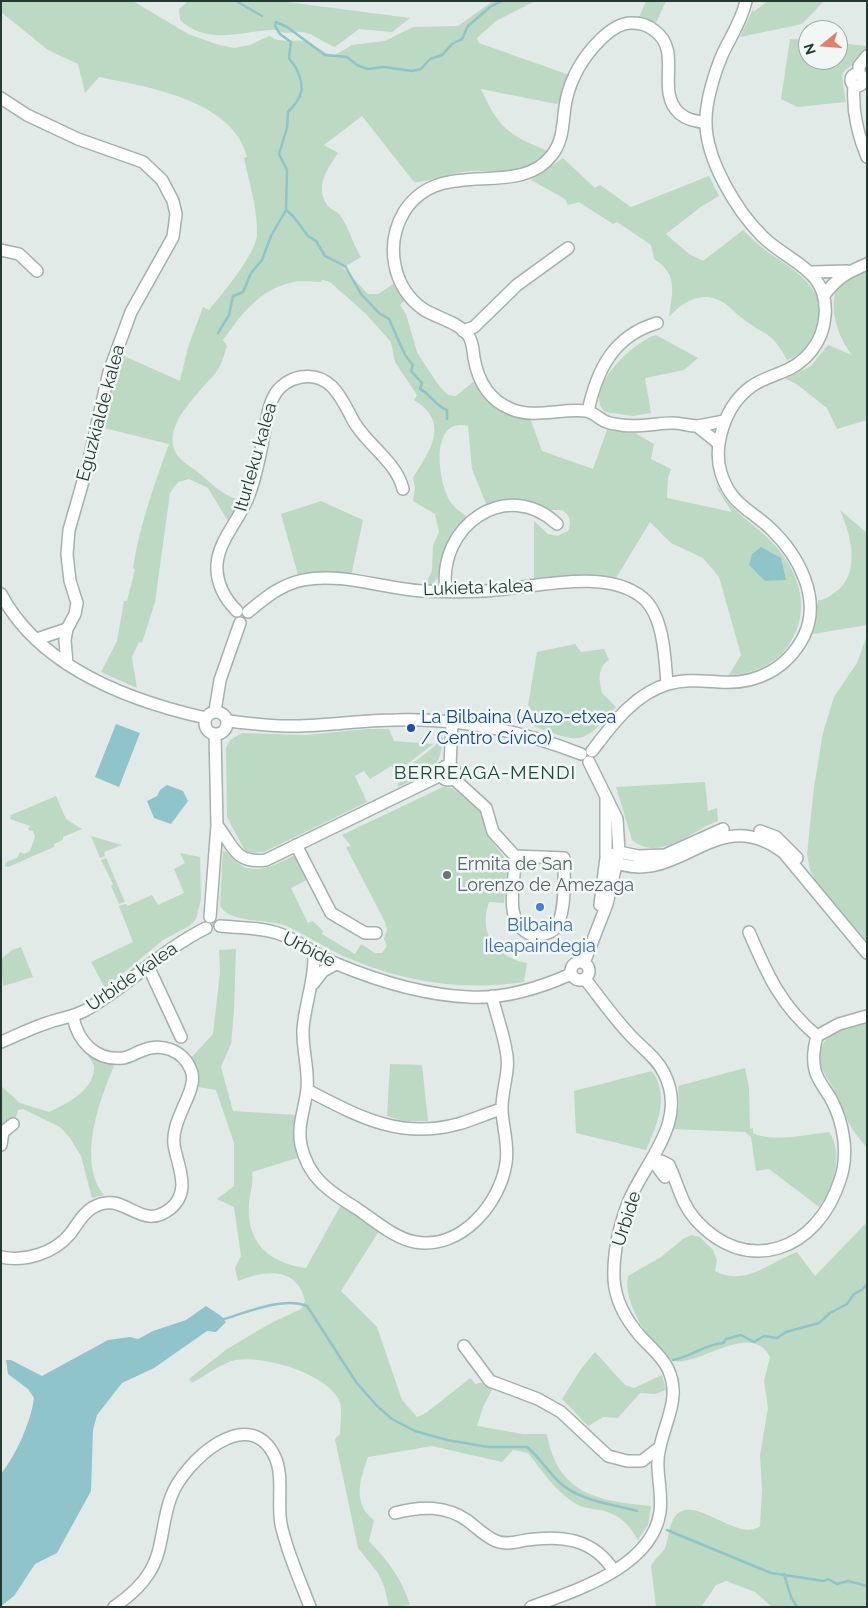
<!DOCTYPE html>
<meta charset="utf-8">
<style>
body{margin:0}
#map{position:relative;width:868px;height:1608px;overflow:hidden;background:#e1eae6;font-family:Raleway,sans-serif}
canvas{display:block}
.frame{position:absolute;inset:0;border:2px solid #233932;pointer-events:none}
.north{position:absolute;left:798px;top:20px;width:50px;height:50px;box-sizing:border-box;background:#f1f7f4;border:1px solid #9faba6;border-radius:50%;rotate:253deg;font-size:14px;font-weight:700;line-height:20px;text-align:center;color:#233932}
.north::after{content:'';display:block;margin:auto;width:18px;height:22px;background:#e37f66;clip-path:polygon(50% 0,100% 100%,50% 72%,0 100%)}
</style>
<div id="map">
<canvas width="868" height="1608"></canvas>
<div class="frame"></div>
<div class="north">N</div>
</div>
<script>
const ctx = document.querySelector('canvas').getContext('2d');
ctx.lineJoin = 'round';
function fillPath(path, color) { ctx.fillStyle = color; ctx.fill(path, 'evenodd'); }
function trace(path, color, width, dash) { ctx.strokeStyle = color; ctx.lineWidth = width; ctx.lineCap = dash ? 'butt' : 'round'; ctx.setLineDash(dash || []); ctx.stroke(path); }
function drawText(font, color, halo, rows, align = 'center') {
  ctx.font = font + ' Raleway,sans-serif'; ctx.lineWidth = 5; ctx.setLineDash([]); ctx.textBaseline = 'middle'; ctx.strokeStyle = halo; ctx.fillStyle = color; for (const [text, x, y, turn = 0] of rows) {
    ctx.save(); ctx.translate(x, y); ctx.rotate((+turn || 0) * Math.PI / 180); ctx.textAlign = isNaN(turn) ? turn : align; if (halo) ctx.strokeText(text, 0, 0); ctx.fillText(text, 0, 0); ctx.restore();
  }
}
fillPath(new Path2D(`
 M1 1H133L188 34 219 45 234 48 250 45 269 36C281 44 292 39 304 41 312 43 324 53 333 56L352 45 385 41 413 27 458 26 493 1H535L496 21 477 38 479 43 569 75 561 100 557 104 481 89C499 129 509 135 548 151 542 158 534 166 524 169 507 173 488 170 470 171 451 173 433 182 414 182L362 116 324 145 338 153C327 169 314 188 328 206 331 210 337 211 340 215 349 228 353 244 361 257L343 268 368 294H378L395 283 405 300 400 305 406 314 417 352 423 362 440 387 448 395 456 396 473 382 477 383 530 418 542 451 593 469 608 427 630 430 654 444 651 459 671 469 668 478 667 498 732 512 718 490 716 482C726 507 747 519 767 537 796 565 814 605 790 643 777 664 754 674 729 675L741 655 719 577 703 558 671 543 650 522 616 578 580 575 539 581 534 580V521L548 534 557 536 568 531C572 523 570 515 562 510H549L537 505 492 504 487 506 472 469 468 426C428 416 438 486 452 504 456 509 462 513 467 517L447 544 438 578 431 585H425L432 571 433 546 439 532 435 514 413 501 415 487 413 478C430 450 451 423 414 400L417 395 395 362 391 342 365 313 330 282 322 280 321 282C312 282 299 280 290 283 259 290 240 316 223 340L227 346C224 354 222 364 217 371 202 391 161 424 176 453 181 462 192 467 199 473 212 484 224 497 241 500L229 523 208 488 189 479 178 482 170 493 155 602 142 643 139 642 132 657 137 688 101 672 117 641 124 601H127L135 569 133 568C140 524 154 485 169 444L104 428 113 384 122 355 180 381 188 347 203 307 209 310C222 294 256 254 257 235 258 210 249 182 244 158L247 157C233 100 148 87 99 77L85 93 78 64 48 50 1 12Z
 M188 1H279L410 18 392 32 359 29 335 47C323 43 314 33 301 32 296 31 291 33 286 33 281 33 276 29 271 30 239 32 207 45 180 20L179 9Z
 M646 1H666L656 23 639 17Z
 M768 1H824L802 24 740 37 754 7 753 12Z
 M790 39 808 40V60H838V43L867 46V54C839 78 840 62 846 102L797 107 781 99Z
 M563 158 595 188 600 185 631 207 709 176 719 196 702 206 666 234 689 254 703 261 743 230C751 238 760 246 769 253 798 273 833 291 814 334 808 346 799 356 787 360 771 330 765 336 742 318 736 314 732 309 727 305 706 289 685 299 669 317 672 292 679 275 654 259L651 245 617 222 613 224 579 202 568 205 565 199 531 180Z
 M867 255V420L837 429 827 408 795 383 785 379 811 366 828 345 852 355C837 336 827 305 839 282 844 271 857 262 867 255Z
 M656 335 698 358 684 370 645 378 651 413 633 416 605 412C582 390 634 341 656 335Z
 M321 501 363 520 351 576 322 572 298 575 281 514Z
 M840 510 867 533V625L813 634 818 600C822 601 829 597 834 593 862 575 851 535 840 510Z
 M867 635V941L851 927 818 886 810 870 807 854 814 787 823 733 834 697 857 663Z
 M575 644 581 652 604 649 609 660C597 667 599 681 602 693L616 707C584 744 581 745 534 726L533 712 528 705 537 652Z
 M368 729H389L394 741 433 744 396 773 391 766 370 779 364 771 355 776 367 802 264 852 252 853 245 851 227 817 226 748 230 740 242 733 306 735Z
 M438 731 443 738C440 773 427 772 399 787L397 784 401 781 398 775 436 745Z
 M705 782 708 811 717 808 718 821C692 830 660 863 632 840L616 787Z
 M443 787 452 788 477 807 482 814 486 834 508 862 504 903 489 902C478 933 495 957 527 963L524 982C465 991 402 982 348 958 326 949 306 934 284 925 265 919 230 923 220 906L223 851 227 852C247 880 270 868 295 855L308 881 307 880 291 888 308 923 313 921 323 931 322 934 355 954 361 944 375 953H382L387 946 384 939 387 930 385 922 346 847 351 846 342 835Z
 M56 796 66 819 82 829 63 837V840L54 844V847L8 867 5 866 6 862 17 858 20 852 24 854 30 851 35 837 33 831 28 830 30 826 10 819 11 815Z
 M91 836 122 845 104 852 105 856 100 858Z
 M180 853 200 857 201 899 196 919 189 926 163 940 105 988 91 962 133 942 119 906 126 904 127 906 152 895 158 905 184 893 174 869 185 863Z
 M106 858 125 902 119 904 111 886 113 884 101 860Z
 M21 947 33 977 3 986 1 959 12 950Z
 M236 949 234 1010 231 1044 221 1067 233 1111 296 1115 294 1132 297 1158 252 1172C254 1183 250 1192 249 1203 246 1243 269 1263 306 1268L341 1205 379 1231 341 1291 377 1327 402 1400 417 1417 426 1413 469 1379 471 1378 475 1384 485 1382 492 1390 483 1407 477 1426 523 1434H547C557 1494 598 1501 651 1506L648 1525 638 1540C628 1523 619 1514 600 1510 593 1509 586 1508 580 1506 557 1494 544 1473 528 1453L513 1450 502 1462 432 1446 368 1457C360 1479 352 1504 374 1520L369 1541C388 1561 402 1579 410 1605L389 1607 384 1586 378 1573 358 1548 335 1439 340 1434C340 1425 343 1408 339 1400 326 1373 263 1355 236 1360 224 1362 203 1377 192 1383L189 1379 227 1349 271 1323 301 1309 305 1301C297 1265 263 1271 238 1281L235 1268 241 1256 234 1207 217 1199 234 1186V1143L216 1090 198 1087 197 1072 191 1058 213 1034 220 972 219 950Z
 M867 1019V1148C851 1130 843 1114 835 1092 831 1083 825 1076 822 1068 810 1038 844 1026 867 1019Z
 M87 1055 114 1066C99 1101 77 1162 104 1195L92 1198 81 1156 70 1138 60 1127 23 1109 18 1110 16 1117 1 1129V1086L20 1103 49 1112C66 1104 93 1091 94 1069 95 1064 90 1059 87 1055Z
 M390 1064 422 1065 428 1121H404L387 1116Z
 M745 1068 749 1088 750 1129 753 1128V1133C772 1143 810 1134 829 1132 844 1153 834 1188 819 1207L769 1169 756 1171 751 1137 745 1132 674 1129 679 1106 678 1086Z
 M652 1071C670 1096 657 1125 646 1150L576 1133 574 1091Z
 M867 1222V1607H772L755 1592 726 1581 716 1585 701 1607H656L651 1566C654 1559 661 1555 665 1548 669 1538 669 1523 676 1515 694 1494 739 1543 760 1526L762 1489 760 1455 768 1408 764 1381 770 1357C751 1320 700 1366 674 1361 652 1348 622 1303 628 1276L661 1257 683 1239 691 1235 700 1237 713 1250 717 1260 715 1271C745 1287 770 1262 797 1252L815 1276Z
 M595 1352 625 1385 634 1388 662 1375 666 1390 655 1394 640 1393 618 1418 603 1417 588 1426 562 1399 581 1369Z`), '#bcd9c3');
fillPath(new Path2D(`
 M761 547 781 558 786 580 765 581 749 565 752 554Z
 M116 724 140 733 119 787 95 777Z
 M167 785 183 791 188 801 171 824 154 818 147 801 157 796 160 790Z
 M206 1306 221 1316 226 1322 216 1332 207 1331 154 1368 122 1383 97 1415 93 1430 91 1491 57 1553 35 1564 14 1596 1 1606V1474C16 1455 31 1422 34 1398L28 1389 8 1374 6 1360H11L42 1376 108 1340 130 1337 138 1339 153 1331 186 1320Z`), '#8fc4ca');
trace(new Path2D(`
 M236 1 262 16
 M276 22 287 27 325 55 347 57 357 65 367 69 384 67 412 71 421 69 430 59 442 55 452 44 462 39 468 26 490 7 502 1
 M286 210 293 216 308 236 316 241 325 256 345 266 361 294 379 313 389 319 405 355 413 365 411 371 422 383 420 389C431 394 435 406 447 410V419
 M218 333 229 315 233 296 243 292 251 273 262 260 271 236 286 210 287 170 279 154 287 128 288 112C302 98 306 88 296 68 294 64 291 62 289 58L291 42 280 34 275 26 276 22
 M221 1320C245 1313 283 1296 307 1306L356 1382 377 1406 392 1419 415 1431 447 1440 488 1447H527C539 1457 547 1470 558 1481 578 1501 612 1504 637 1511
 M673 1360C691 1357 705 1344 723 1343L726 1339 741 1335 754 1342 764 1336 777 1338 786 1332 819 1323 830 1313 847 1304 854 1294 863 1289 867 1284
 M667 1530 771 1573 824 1581 828 1579 837 1584 848 1581 867 1586
 M784 1574 791 1597 797 1607`), '#8fc4ca', 2.5);
const minor = new Path2D(`
 M851 80a6 6 0 1 1 12 0a6 6 0 1 1-12 0Z
 M859 74V66L867 56
 M854 85C852 111 857 133 867 157
 M1 98 27 115 78 139 143 162 162 180 173 201 176 214 173 237 131 312 109 372 88 464 69 530 67 554 70 581 77 603 75 614 67 629 65 640 67 664
 M706 123C696 121 687 120 679 113 655 90 683 52 655 31 649 26 641 23 633 23 620 22 609 31 600 40 583 57 571 77 566 101 562 120 565 138 552 155 517 201 440 154 404 212 385 244 392 287 423 309 437 318 458 322 468 335 473 342 473 350 474 358 478 381 489 400 511 409 534 419 562 408 586 411 594 412 600 420 607 422 611 424 617 424 621 425 639 428 656 423 673 423 681 423 689 426 697 426 706 425 716 422 725 421
 M1 250 19 254 37 271
 M812 272 847 271
 M824 295C838 277 846 273 867 264
 M463 331 474 327 517 285 568 248
 M588 411C597 370 613 336 657 323
 M697 426 718 443
 M446 590C437 526 507 477 557 524
 M1 594C40 668 130 701 206 718
 M237 611C224 598 216 582 217 564 219 539 241 518 249 495 257 474 261 451 265 429 267 418 268 406 274 396 279 386 290 379 301 377 332 372 342 400 354 422 368 446 396 461 403 489
 M248 612C265 598 280 585 303 580 342 572 384 589 423 591 443 592 465 592 484 591 530 589 605 566 643 598 664 616 665 659 667 684
 M37 639 67 629
 M215 711 220 680 240 623
 M205 723a11 11 0 1 1 22 0a11 11 0 1 1-22 0Z
 M227 721C250 723 272 727 295 726 328 726 361 720 395 720 459 718 522 731 581 754
 M592 751C612 725 634 694 668 684 685 679 702 681 719 682 756 685 787 669 804 636 822 598 798 555 771 529 750 509 731 505 721 473 716 457 718 442 723 427 728 411 738 396 752 386 761 380 770 377 780 373 805 364 823 343 825 316 829 269 789 263 762 236 737 211 706 160 706 123 705 103 715 71 723 53 731 36 742 20 746 1
 M441 773a7 7 0 1 1 14 0a7 7 0 1 1-14 0Z
 M450 766 452 722
 M453 778 486 808 493 832 515 856C516 883 501 922 532 935 538 935 546 935 552 931 567 921 564 876 564 858L515 856
 M217 825C234 847 235 864 266 860L441 775
 M760 831 776 837 797 858
 M296 845 331 913 365 933H376
 M606 858C677 896 713 798 784 853L867 953
 M606 858 619 852 638 856 665 855 723 829
 M600 905 606 858V798
 M210 917 217 825 215 734
 M220 926C240 928 261 927 280 934 300 941 316 956 337 964 378 981 424 995 469 997 503 999 540 988 571 974
 M749 932C767 974 781 1006 817 1036
 M314 954C315 980 305 1003 303 1029 302 1049 309 1069 307 1089 305 1109 297 1125 301 1145 308 1178 330 1192 356 1208 374 1220 394 1238 415 1242 461 1250 500 1204 506 1163 509 1145 503 1129 502 1111 501 1090 511 1071 506 1050 503 1032 496 1014 492 996
 M571 971a9 9 0 1 1 18 0a9 9 0 1 1-18 0Z
 M584 963 607 904 619 852 617 819 589 762
 M148 966 181 1037
 M313 984 323 971 336 964
 M1 1042C16 1036 31 1028 47 1023 61 1018 73 1017 86 1010 129 985 162 950 206 928
 M307 1090C358 1116 399 1140 458 1124 473 1120 487 1113 502 1109
 M1 1145 3 1132 13 1124
 M665 1177 653 1161H661L669 1165C678 1184 681 1203 695 1219 747 1278 818 1250 840 1180 849 1155 844 1123 831 1099 826 1090 817 1080 815 1070 812 1058 814 1047 817 1036L839 1024 867 1016
 M1 1257C26 1262 54 1253 70 1234 77 1225 82 1214 92 1208 125 1188 139 1233 170 1209 190 1193 180 1171 175 1150 167 1121 200 1091 191 1070 183 1050 161 1042 141 1051 135 1053 130 1057 123 1058 96 1061 78 1042 73 1017
 M464 1346 490 1381 538 1399 561 1412 608 1456 627 1461H642L660 1447
 M395 1513C421 1506 446 1505 468 1521 477 1528 486 1537 496 1541 506 1545 517 1542 526 1540 561 1535 593 1538 614 1571
 M114 1607C127 1598 140 1588 149 1573 164 1550 161 1522 171 1497 183 1463 249 1401 275 1457 284 1477 277 1503 281 1524 287 1553 300 1580 310 1607
 M531 1607C577 1590 652 1567 660 1512 663 1490 654 1468 660 1447 666 1419 681 1397 668 1369 662 1356 651 1348 641 1337 627 1321 615 1300 614 1279 613 1253 619 1227 628 1203 645 1161 689 1122 664 1073 656 1057 643 1049 631 1036 614 1018 600 998 585 979`);
trace(minor, '#a4b1ac', 14);
trace(minor, '#fff', 11);
for (const [x, y, r, color] of [
 [411,728,5,"#1a4fb4"],
 [447,875,5,"#6b7280"],
 [540,907,5,"#3f7fe0"]
]) { const dot = new Path2D(); dot.arc(x, y, r, 0, 2 * Math.PI); ctx.fillStyle = color; ctx.fill(dot); trace(dot, '#f1f7f4', 2); }
drawText('18px', '#233932', '#f1f7f4', [
 ["Eguzkialde kalea",101,413,-75],
 ["Iturleku kalea",256,457,-74],
 ["Lukieta kalea",478,588,-2],
 ["Urbide",309,950,27],
 ["Urbide kalea",132,977,-35],
 ["Urbide",627,1219,-72]
]);
drawText('18px', '#164399', '#f1f7f4', [
 ["La Bilbaina (Auzo-etxea",421,718],
 ["/ Centro Cívico)",421,739]
], 'left');
drawText('18px', '#5b616d', '#f1f7f4', [
 ["Ermita de San",457,865],
 ["Lorenzo de Amezaga",457,886]
], 'left');
drawText('18px', '#366cbe', '#f1f7f4', [
 ["Bilbaina",540,926],
 ["Ileapaindegia",540,947]
]);
ctx.letterSpacing = '1px';
drawText('19px', '#22493d', '#f1f7f4', [
 ["BERREAGA-MENDI",485,773]
]);
ctx.letterSpacing = '0px';
</script>
